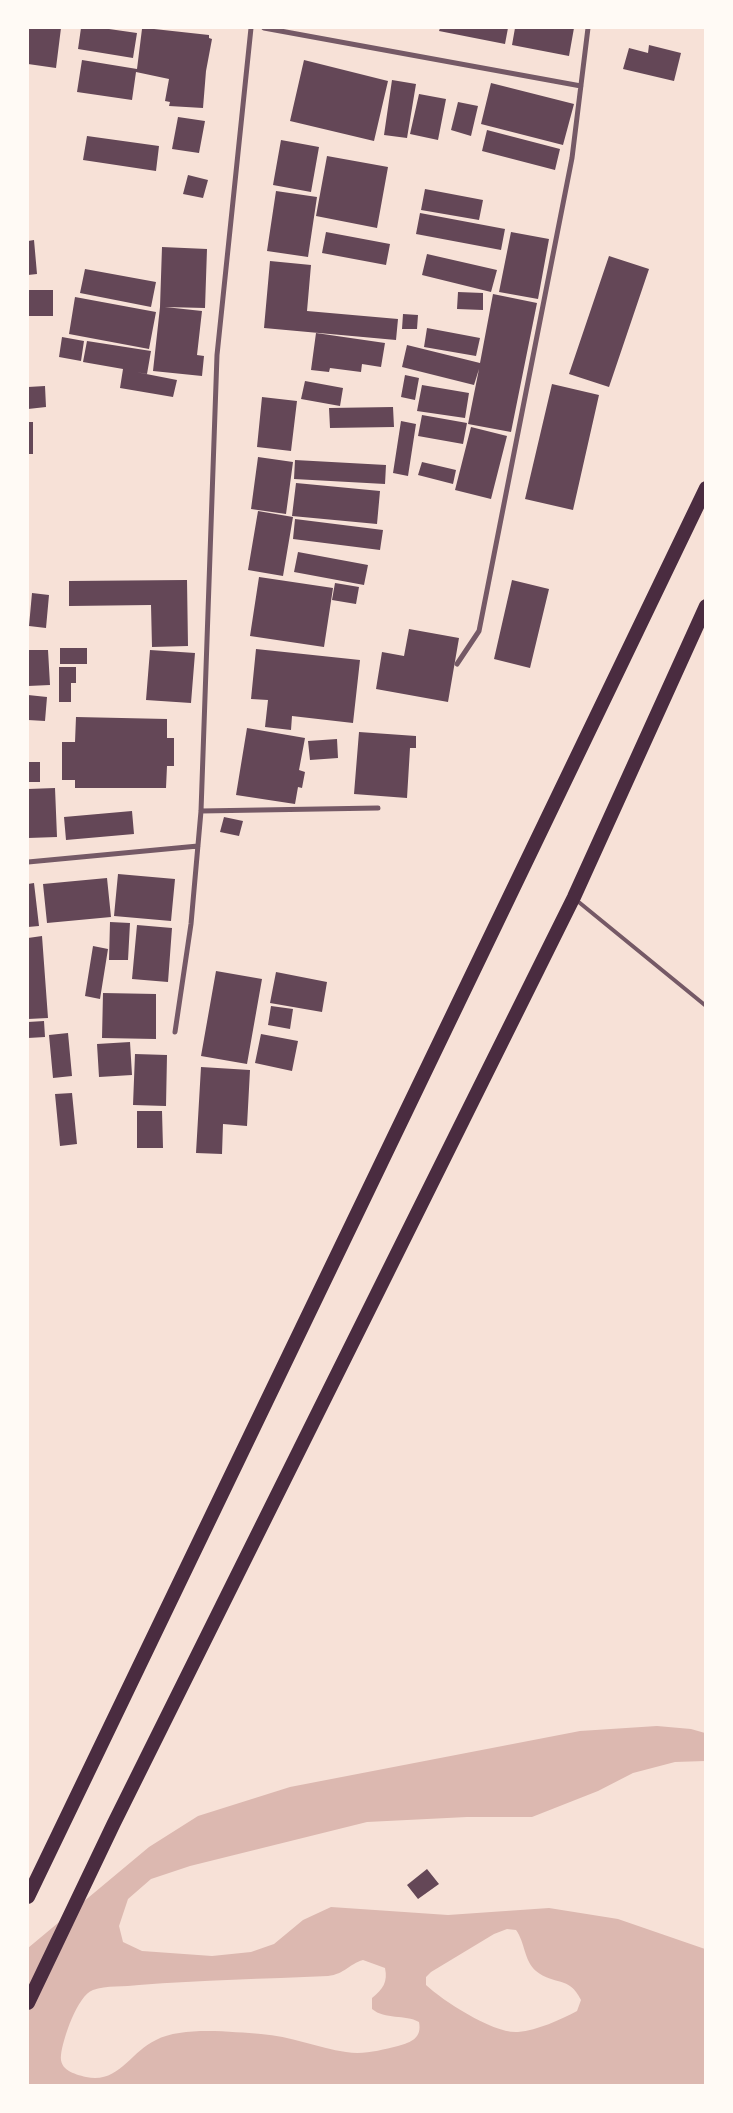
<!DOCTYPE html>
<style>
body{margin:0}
#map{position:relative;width:733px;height:2113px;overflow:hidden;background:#f7e1d7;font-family:"Fira Sans",sans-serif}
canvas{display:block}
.frame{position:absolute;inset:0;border:29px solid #fffaf5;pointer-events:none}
</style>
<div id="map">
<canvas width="733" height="2113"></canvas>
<div class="frame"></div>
</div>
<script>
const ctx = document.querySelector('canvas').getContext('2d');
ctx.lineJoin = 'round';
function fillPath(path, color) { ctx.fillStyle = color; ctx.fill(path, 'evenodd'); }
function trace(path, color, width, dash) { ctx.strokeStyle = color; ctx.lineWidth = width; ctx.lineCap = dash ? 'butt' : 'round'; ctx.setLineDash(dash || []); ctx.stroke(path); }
fillPath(new Path2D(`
 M657 1726 691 1729 705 1733V1761L675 1762 633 1773 598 1791 532 1817H467L367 1822 190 1866 151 1879 128 1899 119 1926 123 1942 142 1951 212 1956 251 1952 274 1944 303 1920 331 1907 448 1915 549 1908 618 1919 705 1949V2085L28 2086V1948L149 1847 198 1816 290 1787 580 1731ZM507 1929 516 1930C525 1942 524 1961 536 1971 554 1986 569 1975 581 2000L577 2011C560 2020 538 2030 518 2032 494 2034 443 2001 426 1985V1977L431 1972 494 1934ZM363 1960 385 1968C388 1982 383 1989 372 1998V2009C385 2020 405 2014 419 2022 422 2038 412 2042 398 2046 381 2050 364 2055 346 2052 318 2048 290 2036 261 2034 232 2032 182 2026 156 2040 130 2052 119 2084 86 2077 74 2074 59 2070 61 2055 63 2039 77 1996 93 1990 106 1985 125 1987 139 1985 201 1980 265 1979 328 1976 345 1974 349 1964 363 1960Z`), '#dcb8b0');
fillPath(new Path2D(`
 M28 28H61L56 68 28 64Z
 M81 28H102L137 33 133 58 78 49Z
 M145 28 209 35V38L212 39 206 71 203 108 169 106 170 102 165 101 169 79 136 72 132 100 77 92 82 60 137 69 142 29Z
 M440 28H508L505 44 439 31Z
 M515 28H574L569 56 512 45Z
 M649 45 681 53 674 81 623 69 629 48 648 53Z
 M304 60 388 81 374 141 290 121Z
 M392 80 416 84 407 138 384 135Z
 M491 83 574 104 563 145 481 124Z
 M419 94 446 99 438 140 410 134Z
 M458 102 478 106 471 136 451 130Z
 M178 117 205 121 199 153 172 149Z
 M487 130 560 149 555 170 482 151Z
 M87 136 159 146 156 171 83 160Z
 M281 140 319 147 311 192 273 185Z
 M327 156 388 167 377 228 316 216Z
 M188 175 208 180 203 198 183 194Z
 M425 189 483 200 479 220 421 210Z
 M276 191 317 197 308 257 267 251Z
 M420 213 505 229 501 250 416 234Z
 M326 232 390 244 386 265 322 253Z
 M511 232 549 239 538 299 499 292Z
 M34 240 37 274 28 275V241Z
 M162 247 207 249 205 308 165 307 202 311 197 355 204 356 202 376 153 371 160 307Z
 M427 254 497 270 491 292 422 275Z
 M609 256 649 269 609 387 569 374Z
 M270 261 311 265 307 311 398 319 396 340 264 328Z
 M85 269 156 282 151 307 80 293Z
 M28 290H53V316H28Z
 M458 292 483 293V310L457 309Z
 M493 294 537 303 511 432 468 424 479 369 474 385 402 367 407 345 480 363Z
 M75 297 156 312 149 349 69 334Z
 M403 314 418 315 417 329H402Z
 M427 328 480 338 476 356 424 347Z
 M316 333 385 343 381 367 362 364 361 372 330 368 329 372 311 370Z
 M62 337 84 341 81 361 59 357Z
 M87 341 151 351 147 374 136 372 177 380 173 397 120 388 123 369 83 362Z
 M405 375 419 378 415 400 401 397Z
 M305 381 343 388 340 406 301 399Z
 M552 384 599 395 573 510 525 499Z
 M422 385 469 393 465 418 417 411Z
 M45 386 46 407 28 409V387Z
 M262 397 297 401 291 451 257 447Z
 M393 407 394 427 330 428 329 408Z
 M422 415 467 423 463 444 418 436Z
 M401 421 416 424 408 476 393 473Z
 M28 422H33V454H28Z
 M471 427 507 436 491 499 455 490Z
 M258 457 293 462 286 514 251 509Z
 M295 460 386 465 385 484 294 479Z
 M422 462 456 470 453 484 418 475Z
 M296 483 380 491 377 524 292 516Z
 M258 511 293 517 283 576 248 570Z
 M295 519 383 530 380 550 293 539Z
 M298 552 368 565 364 585 294 572Z
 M259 577 333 588 324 647 250 636Z
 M187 580 188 646 152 647 151 605 69 606V581Z
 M512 580 549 589 530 668 494 659Z
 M335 583 359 587 356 604 332 600Z
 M32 593 49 595 46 628 29 626Z
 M409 629 459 638 448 702 376 689 382 652 404 656Z
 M60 648H87V664H60Z
 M256 649 360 660 353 723 292 716 291 730 265 727 268 700 251 699Z
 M28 650H48L50 685 28 686Z
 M150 650 195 653 191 703 146 700Z
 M59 667H76V683H71V702H59Z
 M28 695 47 697 45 721 28 720Z
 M76 717 167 719V738H174V766H167L166 788H75V780H62V742H75Z
 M247 728 305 738 299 770 305 772 302 788 298 787 295 804 236 795Z
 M359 732 416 736V748H410L407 798 354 794Z
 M337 739 338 758 310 760 308 741Z
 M28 762H40V782H28Z
 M55 788 57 837 28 838V789Z
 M132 811 134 834 66 840 64 817Z
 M224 817 243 821 239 836 220 832Z
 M118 874 175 879 171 921 114 916Z
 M107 878 111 917 47 923 43 884Z
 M34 883 39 926 28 927V884Z
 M110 922 130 923 128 960H109Z
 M137 925 172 928 168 982 132 979Z
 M42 936 48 1018 28 1019V938Z
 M93 946 108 949 100 999 85 996Z
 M216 971 262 979 247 1064 201 1056Z
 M276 972 327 982 322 1012 270 1003Z
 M103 993 156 994V1039L102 1038Z
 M271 1006 293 1009 290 1029 268 1025Z
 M44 1021 45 1037 28 1038V1022Z
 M68 1033 72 1076 53 1078 49 1035Z
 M261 1034 298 1041 292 1071 255 1063Z
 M130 1042 132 1075 99 1077 97 1044Z
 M135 1054 167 1055 166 1106 133 1105Z
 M201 1067 250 1070 247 1126 223 1124 222 1154 196 1153Z
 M72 1093 77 1144 60 1146 55 1094Z
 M137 1111H162L163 1148H137Z
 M427 1869 439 1884 418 1899 407 1885Z`), '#644757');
trace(new Path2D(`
 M575 899 706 1006`), '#755966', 4);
trace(new Path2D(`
 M264 28 581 86
 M457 664 479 631 572 158 588 28
 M201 811 378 808
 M28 862 198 846
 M175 1032 191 924 201 811 217 355 251 28`), '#755966', 5);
trace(new Path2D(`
 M28 1897 706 488
 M28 2003 114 1823 574 897 706 606`), '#4a2c40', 14);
</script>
